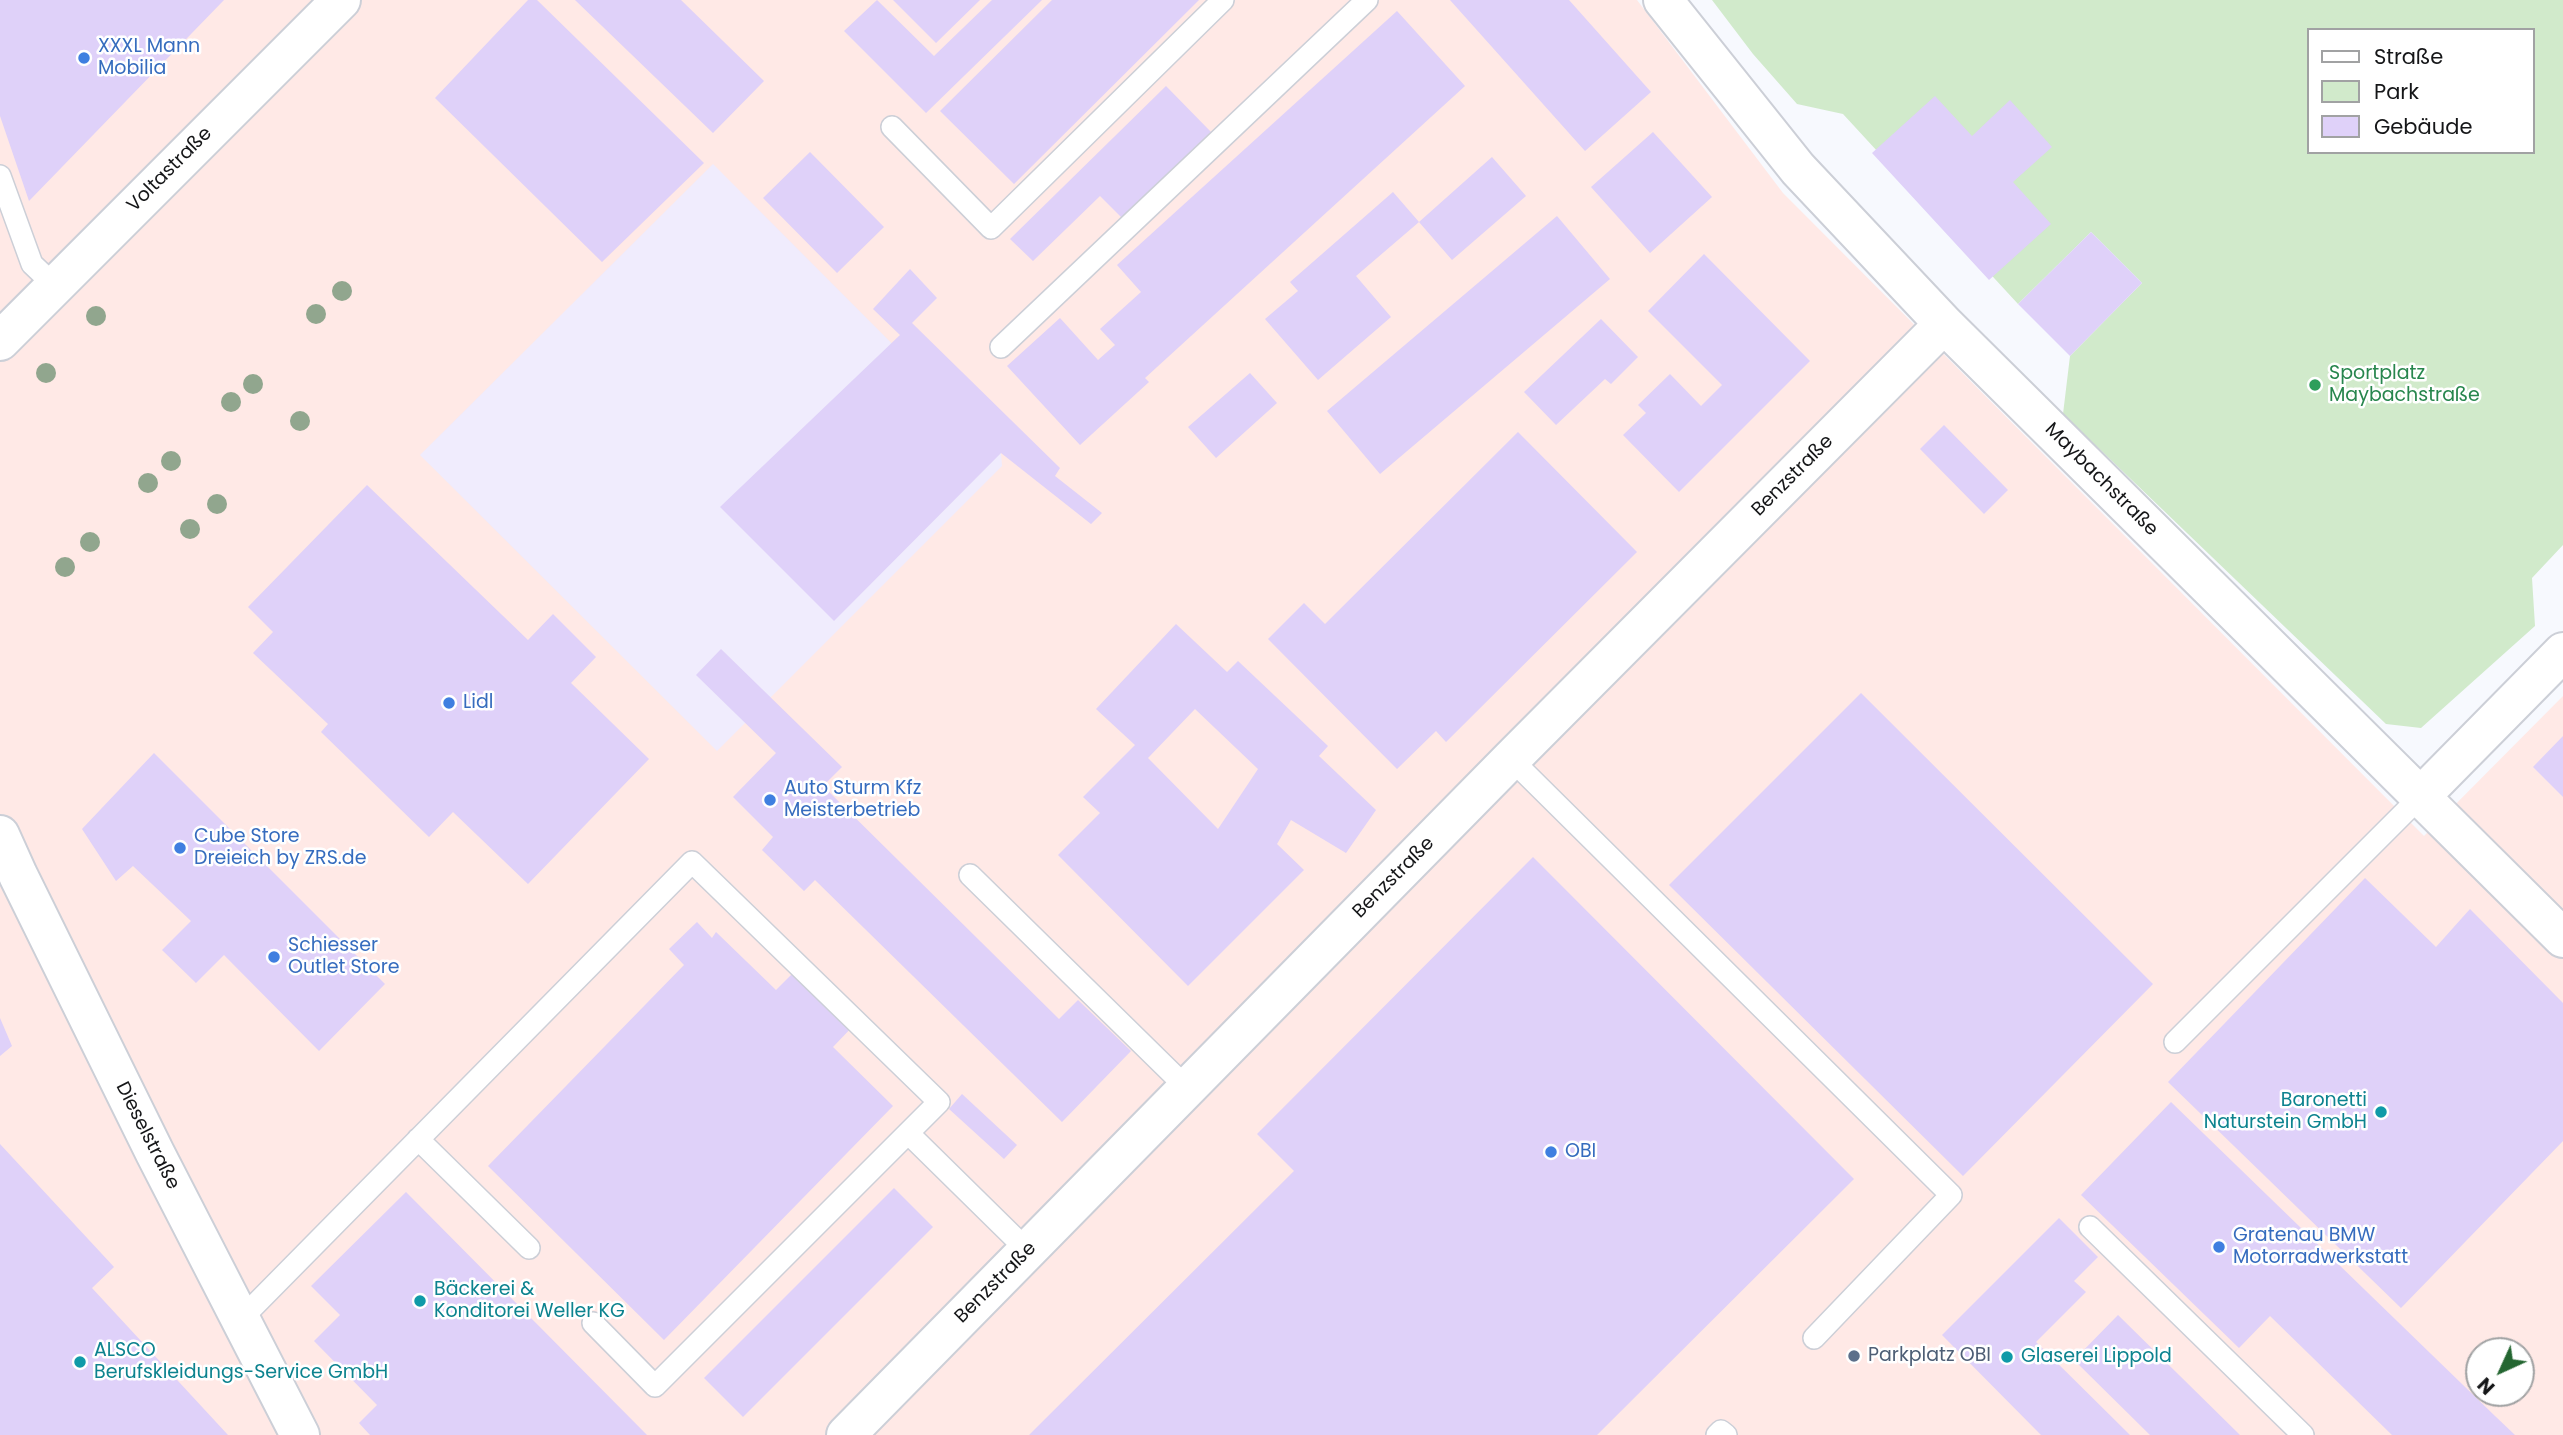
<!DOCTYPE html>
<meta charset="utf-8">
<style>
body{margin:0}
#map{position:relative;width:2563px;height:1435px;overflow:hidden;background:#f7f9fe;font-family:Poppins,sans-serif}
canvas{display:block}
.legend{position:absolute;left:2307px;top:28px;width:228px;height:126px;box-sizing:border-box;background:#fff;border:2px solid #a1a2a3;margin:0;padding:9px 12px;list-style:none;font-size:21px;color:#151618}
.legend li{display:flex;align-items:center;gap:14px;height:35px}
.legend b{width:35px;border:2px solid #a1a2a3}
.north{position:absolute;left:2465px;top:1337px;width:70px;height:70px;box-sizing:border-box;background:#fff;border:2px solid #a1a2a3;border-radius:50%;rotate:225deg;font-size:19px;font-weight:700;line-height:28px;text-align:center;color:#151618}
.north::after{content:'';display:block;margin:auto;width:24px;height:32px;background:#246631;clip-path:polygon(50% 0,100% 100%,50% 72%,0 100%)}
</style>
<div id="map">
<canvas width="2563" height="1435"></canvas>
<ul class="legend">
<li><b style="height:9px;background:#fff"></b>Straße</li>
<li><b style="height:19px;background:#d1eacb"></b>Park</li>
<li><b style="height:19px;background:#dfd1f9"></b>Gebäude</li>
</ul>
<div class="north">N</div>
</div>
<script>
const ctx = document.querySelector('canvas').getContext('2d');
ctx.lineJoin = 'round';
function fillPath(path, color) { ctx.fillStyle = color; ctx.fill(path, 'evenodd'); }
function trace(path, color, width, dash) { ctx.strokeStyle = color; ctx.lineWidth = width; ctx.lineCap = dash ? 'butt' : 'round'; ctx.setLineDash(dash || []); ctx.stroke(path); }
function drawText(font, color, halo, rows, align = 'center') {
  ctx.font = font + ' Poppins,sans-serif'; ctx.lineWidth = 5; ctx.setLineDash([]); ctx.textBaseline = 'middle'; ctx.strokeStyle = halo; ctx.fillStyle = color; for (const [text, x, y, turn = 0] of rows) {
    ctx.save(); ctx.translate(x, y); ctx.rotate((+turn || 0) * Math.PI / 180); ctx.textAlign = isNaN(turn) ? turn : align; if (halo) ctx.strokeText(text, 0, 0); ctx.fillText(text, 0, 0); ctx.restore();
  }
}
fillPath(new Path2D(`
 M0 0H1637L1783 193 2424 836 2563 696V1435H0ZM2479 1351H2521V1393H2479Z`), '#ffe9e6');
fillPath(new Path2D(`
 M713 164 1001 453 1002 466 717 751 420 455Z`), '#f0ecfd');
fillPath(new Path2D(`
 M1712 0H2563V545L2532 578 2535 626 2421 728 2386 724 2063 414 2070 356 2142 283 2091 232 2018 304 1843 114 1797 104 1753 54ZM2309 30H2533V152H2309Z`), '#d1eacb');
fillPath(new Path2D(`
 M0 0H224L29 201 0 116Z
 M528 0H537L704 163 602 262 435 98Z
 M575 0H681L764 81 713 133Z
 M877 0 934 56 992 0H1042L926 113 844 31Z
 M893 0H980L936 43Z
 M1052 0H1199L1014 184 940 111Z
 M1450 0H1569L1651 92 1585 151Z
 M1397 11 1465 86 1145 378 1149 382 1080 445 1007 366 1060 318 1098 360 1115 345 1100 329 1141 292 1117 265Z
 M1166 86 1211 132 1122 218 1100 196 1033 261 1010 239Z
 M1935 96 1972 136 2010 100 2052 147 2013 182 2051 224 1989 280 1872 153Z
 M1653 132 1712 197 1650 253 1591 187Z
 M810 152 884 227 837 273 763 198Z
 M1492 157 1526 196 1452 260 1419 222Z
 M1393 192 1419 222 1356 276 1391 317 1318 380 1265 319 1298 291 1290 282Z
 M1557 216 1610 279 1380 474 1327 411Z
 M2091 232 2142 283 2070 356 2018 304Z
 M1704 254 1810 361 1679 492 1623 435 1646 413 1638 405 1670 374 1701 406 1722 385 1648 311Z
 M910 269 937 298 912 323 1060 468 1055 476 1102 513 1091 524 1001 453 834 621 720 507 900 335 873 309Z
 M1601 319 1638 357 1611 384 1605 379 1556 425 1524 392Z
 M1250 373 1277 403 1216 458 1188 427Z
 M1944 425 2008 490 1984 514 1920 449Z
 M1518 432 1637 552 1446 742 1436 731 1397 769 1268 639 1304 603 1325 624Z
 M367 485 528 640 553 614 596 657 571 683 649 759 528 884 453 812 429 837 321 732 328 724 253 653 273 632 248 607Z
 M1176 624 1227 672 1238 661 1328 746 1319 756 1376 810 1346 853 1291 820 1277 844 1304 870 1188 986 1058 855 1100 813 1083 797 1135 745 1096 709ZM1195 709 1258 769 1218 829 1148 758Z
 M721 649 842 767 823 786 1059 1019 1078 1000 1131 1051 1062 1122 815 880 804 891 762 850 773 837 733 797 776 753 696 675Z
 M1861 693 2153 984 1963 1176 1669 885Z
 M2563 736V797L2533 767Z
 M154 753 385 984 319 1051 224 955 196 983 162 950 191 921 133 866 116 881 82 829Z
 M1533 857 1854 1179 1597 1435H1029L1294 1171 1257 1134Z
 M2365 878 2436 947 2470 909 2563 1003V1141L2401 1308 2168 1082Z
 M697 922 712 938 716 932 776 990 797 969 854 1025 833 1047 893 1106 664 1340 488 1166 684 965 669 949Z
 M0 1018 12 1046 0 1056Z
 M962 1094 1017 1145 1004 1159 949 1109Z
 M2171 1102 2495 1416 2515 1435H2392L2270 1316 2239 1348 2081 1195Z
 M0 1144 114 1267 92 1288 228 1435H0Z
 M894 1188 933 1227 743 1417 704 1378Z
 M406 1192 647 1435H370L359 1423 377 1405 314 1341 340 1315 311 1286Z
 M2059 1218 2098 1257 2074 1281 2086 1292 2036 1342 2130 1435H2041L1942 1335Z
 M2118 1315 2240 1435H2150L2074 1360Z`), '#dfd1f9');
const lane = new Path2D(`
 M892 127 991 228 1223 0
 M0 176 32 264 54 285
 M1001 347 1367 0
 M1511 759 1951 1195 1814 1338
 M970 875 1187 1088
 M2175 1042 2420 797
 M908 1133 1028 1251
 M418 1139 529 1248
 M2090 1227 2303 1435
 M241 1319 692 862 939 1102 655 1386 593 1323
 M1717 1435 1721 1431 1726 1435`);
const street = new Path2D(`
 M1663 0 1798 169 1944 324 2563 938
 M0 341 341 0
 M2420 797 2563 652
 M0 835 18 875 155 1153 300 1435
 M846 1435 1511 759 1944 324`);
trace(lane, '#cccfd7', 24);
trace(street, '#cccfd7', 42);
trace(lane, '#fff', 21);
trace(street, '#fff', 38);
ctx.fillStyle = '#91a68e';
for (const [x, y] of [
 [342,291],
 [316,314],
 [96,316],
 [46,373],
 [253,384],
 [231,402],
 [300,421],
 [171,461],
 [148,483],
 [217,504],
 [190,529],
 [90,542],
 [65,567]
]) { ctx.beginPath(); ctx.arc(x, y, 10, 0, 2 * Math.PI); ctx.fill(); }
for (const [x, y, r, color] of [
 [84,58,7,"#3f7fe0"],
 [2315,385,7,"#2e9e5b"],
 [449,703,7,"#3f7fe0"],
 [770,800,7,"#3f7fe0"],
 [180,848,7,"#3f7fe0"],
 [274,957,7,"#3f7fe0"],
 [2381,1112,7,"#0f9aa8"],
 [1551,1152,7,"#3f7fe0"],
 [2219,1247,7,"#3f7fe0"],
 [420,1301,7,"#0f9aa8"],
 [1854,1356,7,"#5c6f8a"],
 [2007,1357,7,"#0f9aa8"],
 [80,1362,7,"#0f9aa8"]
]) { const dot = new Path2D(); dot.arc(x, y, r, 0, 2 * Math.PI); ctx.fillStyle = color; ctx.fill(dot); trace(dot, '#fff', 2.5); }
drawText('19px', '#366cbe', '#fff', [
 ["XXXL Mann",98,47],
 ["Mobilia",98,69],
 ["Lidl",463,703],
 ["Auto Sturm Kfz",784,789],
 ["Meisterbetrieb",784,811],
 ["Cube Store",194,837],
 ["Dreieich by ZRS.de",194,859],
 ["Schiesser",288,946],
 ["Outlet Store",288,968],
 ["OBI",1565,1152],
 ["Gratenau BMW",2233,1236],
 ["Motorradwerkstatt",2233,1258]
], 'left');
drawText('19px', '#151618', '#fff', [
 ["Voltastraße",170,170,-45],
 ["Benzstraße",1793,476,-45],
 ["Maybachstraße",2101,480,45],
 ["Benzstraße",1394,878,-45],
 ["Dieselstraße",147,1136,63],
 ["Benzstraße",996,1283,-45]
]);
drawText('19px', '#27864d', '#fff', [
 ["Sportplatz",2329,374],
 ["Maybachstraße",2329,396]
], 'left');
drawText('19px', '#0d838f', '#fff', [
 ["Baronetti",2367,1101,"right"],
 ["Naturstein GmbH",2367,1123,"right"],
 ["Bäckerei &",434,1290],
 ["Konditorei Weller KG",434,1312],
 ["ALSCO",94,1351],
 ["Berufskleidungs-Service GmbH",94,1373],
 ["Glaserei Lippold",2021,1357]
], 'left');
drawText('19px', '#4e5e75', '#fff', [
 ["Parkplatz OBI",1868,1356]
], 'left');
</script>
